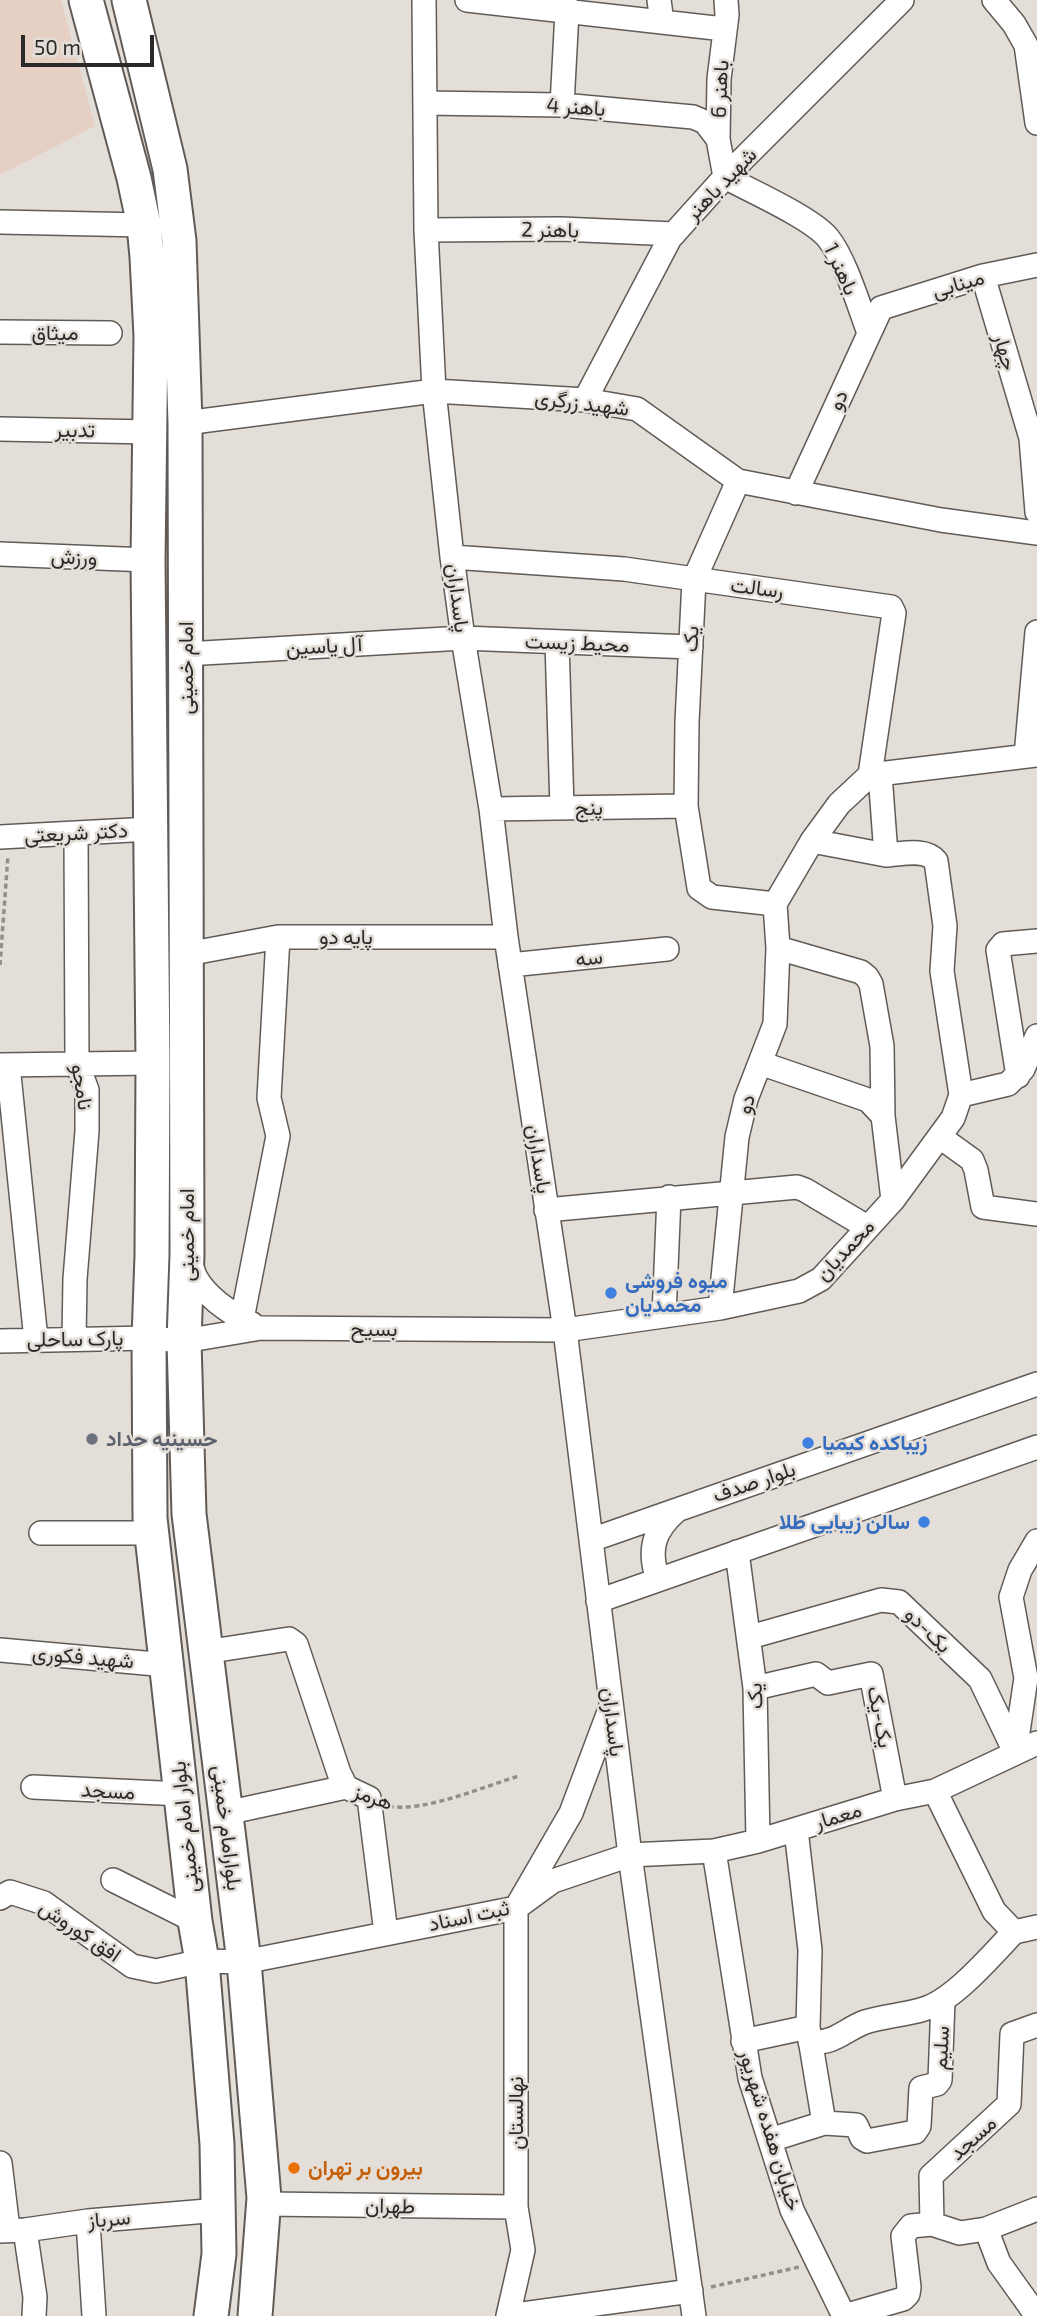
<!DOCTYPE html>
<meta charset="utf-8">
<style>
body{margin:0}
#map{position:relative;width:1037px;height:2316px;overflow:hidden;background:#e4ded8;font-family:"Exo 2",sans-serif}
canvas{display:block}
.scale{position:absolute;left:21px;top:35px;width:133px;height:32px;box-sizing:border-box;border:4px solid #2c2a28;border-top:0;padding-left:9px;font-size:21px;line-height:24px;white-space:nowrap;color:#2c2a28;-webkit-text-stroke:5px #e4ded8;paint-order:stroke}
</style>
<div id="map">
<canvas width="1037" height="2316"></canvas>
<div class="scale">50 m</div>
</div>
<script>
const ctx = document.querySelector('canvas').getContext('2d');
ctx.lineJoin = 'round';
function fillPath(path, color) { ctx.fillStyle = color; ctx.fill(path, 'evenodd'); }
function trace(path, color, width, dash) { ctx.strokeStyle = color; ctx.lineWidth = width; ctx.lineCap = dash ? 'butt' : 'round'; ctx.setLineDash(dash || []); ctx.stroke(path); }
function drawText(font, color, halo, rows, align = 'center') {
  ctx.font = font + ' "Exo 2",Vazirmatn,sans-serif'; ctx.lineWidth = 5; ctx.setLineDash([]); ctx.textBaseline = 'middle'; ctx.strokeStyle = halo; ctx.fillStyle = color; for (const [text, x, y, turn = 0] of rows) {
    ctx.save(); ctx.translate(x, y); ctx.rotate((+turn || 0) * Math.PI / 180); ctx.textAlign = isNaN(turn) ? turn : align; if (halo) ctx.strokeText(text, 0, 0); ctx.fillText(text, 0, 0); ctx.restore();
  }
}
fillPath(new Path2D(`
 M0 0H61L95 126 0 175Z`), '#e6d0c4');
const minor = new Path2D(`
 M424 0 426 230 434 391 452 557 463 638 491 809 506 937 565 1330 630 1855 694 2316
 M467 0 724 29
 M659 0 662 22
 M726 0 727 15 719 79 718 139 725 177C749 190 812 218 828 238 845 259 859 306 869 333
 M994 0 1014 24 1026 45 1037 123
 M425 103 562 105 693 117 705 122 718 139
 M562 105 567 12 565 0
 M0 222 144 225
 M426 230 561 229 674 234
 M983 276 1031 438 1037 512
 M0 332 110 333
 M585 400 670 238 725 177 902 0
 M185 423 434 391 585 400 637 409 738 481 941 520 1037 533
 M0 429 150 432
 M738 481 694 580 687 722 686 806 699 888 712 897 775 904 812 841 839 804 870 775 1037 755
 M796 493 881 308 983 276 1037 265
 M0 554 148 560
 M452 557 624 569 891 607 894 613 870 775
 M557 642 562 808
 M186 654 463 638 691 647
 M1026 756 1037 632
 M880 774 886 855C902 854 926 848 936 861L945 926 942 971 961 1095
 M491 809 686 806
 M0 837 151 829
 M812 841 886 855
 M778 948 861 972 867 977 871 984 882 1046 883 1116
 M187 954 278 937H506
 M510 965 667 949
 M760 1063 868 1100 883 1116 893 1200
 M0 1065 153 1063
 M8 1065 36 1340
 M1018 1076 998 950 1003 944 1037 941
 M940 1137 972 1160 976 1170 983 1207 1037 1214
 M546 1210 797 1187 805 1190 867 1227
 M189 1257C191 1264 193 1272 196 1278 208 1299 232 1314 252 1324
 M720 1308 737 1137 746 1099 775 1024 778 948 775 904
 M664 1316 669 1197
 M242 1319 278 1136 269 1098 278 937
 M74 1339 75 1279 87 1131V1090L77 1063 76 833
 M0 1341 149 1338 184 1341 261 1328 565 1330 720 1308 799 1291 821 1279 893 1200 953 1118 961 1095 1008 1084 1023 1069 1037 1036
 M41 1533H152
 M591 1540 1037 1384
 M737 1552 755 1688 758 1841
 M658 1579C648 1551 653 1531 676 1511
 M598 1601 1037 1447
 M750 1637 881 1600 899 1602 980 1679 1015 1752
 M0 1650 167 1665
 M205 1652 289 1639 296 1644 339 1773 346 1787
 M755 1688 816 1674 828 1683 871 1674 895 1799
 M1015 1752 1026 1678 1011 1597 1020 1570 1037 1541
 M33 1787 182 1794
 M935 1791 994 1911 1014 1932 1037 1927
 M226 1813 346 1787 369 1798 386 1933
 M796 1830 810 1950 808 2027 824 2123
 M714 1851 750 2078 792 2210 844 2316
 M113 1880 195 1921
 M0 1898 10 1892 44 1903 132 1966 156 1971 202 1961 244 1962 516 1908 571 1813 610 1709
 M743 2041 808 2027
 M810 2042C835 2044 844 2030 865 2022 884 2016 905 2015 924 2009 954 2000 991 1956 1014 1932
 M770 2140 824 2123 856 2125 862 2138 867 2141 915 2132 919 2126 921 2088 937 2084 940 2080 943 2001
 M0 2163 8 2229
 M265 2204 516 2207
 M88 2221 94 2316
 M932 2224 931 2176 1009 2104 1012 2034 1037 2025
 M986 2229 999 2263 1037 2316
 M25 2230 35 2297 34 2316
 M0 2231 25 2230 88 2221 219 2210
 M508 2316 523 2250 516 2207V1908L553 1881 630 1855 714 1851 758 1841 895 1799 935 1791 1037 1743
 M508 2316 691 2291
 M844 2316 903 2299 908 2294 909 2287 903 2236 911 2226 932 2224 960 2233 986 2229 1037 2209`);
const highway = new Path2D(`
 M86 0 134 178 144 225 147 257 151 336 148 560 153 1063 152 1256 149 1338 150 1518 195 1921 202 1961 217 2144 219 2254 211 2316
 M129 0 170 169 179 241 185 423 187 1254 184 1341 189 1514 244 1962 264 2198 255 2316`);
trace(minor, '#615b57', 26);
trace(highway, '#615b57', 37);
trace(new Path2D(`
 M0 965 8 855
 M389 1806C423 1813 485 1786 519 1776
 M711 2287 799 2267`), '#938e8a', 3.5, [5, 3.5]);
trace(minor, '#fff', 23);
trace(highway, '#fff', 33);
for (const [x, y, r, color] of [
 [611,1293,7,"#3f7fe0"],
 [92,1439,7,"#6b7280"],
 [808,1443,7,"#3f7fe0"],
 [924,1522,7,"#3f7fe0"],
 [294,2168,7,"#e8710a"]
]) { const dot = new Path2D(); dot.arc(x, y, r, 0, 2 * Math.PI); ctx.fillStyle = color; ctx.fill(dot); trace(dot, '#e4ded8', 2.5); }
drawText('21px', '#2c2a28', '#e4ded8', [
 ["باهنر 6",720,89,-87],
 ["باهنر 4",576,107,4],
 ["شهید باهنر",721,184,-46],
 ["باهنر 2",550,230,1],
 ["باهنر 1",841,269,65],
 ["مینابی",958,284,-16],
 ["میثاق",55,333],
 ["چهار",1005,352,74],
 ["دو",838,400,-65],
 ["شهید زرگری",582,403,7],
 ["تدبیر",75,430,1],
 ["ورزش",74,557,2],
 ["رسالت",757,588,7],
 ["پاسداران",458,598,83],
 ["یک",691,639,-87],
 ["محیط زیست",577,643,2],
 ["آل یاسین",324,646,-3],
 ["امام خمینی",186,668,-90],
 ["پنج",589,808,-1],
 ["دکتر شریعتی",76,833,-3],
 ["پایه دو",346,937],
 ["سه",589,958,-7],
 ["نامجو",82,1087,81],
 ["دو",746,1104,-73],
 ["پاسداران",539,1159,81],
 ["امام خمینی",187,1235,-90],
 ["محمدیان",845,1250,-47],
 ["بسیح",374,1329],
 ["پارک ساحلی",75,1339,-1],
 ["بلوار صدف",754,1482,-19],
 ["یک-دو",928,1630,44],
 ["شهید فکوری",83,1657,5],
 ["یک",755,1696,-93],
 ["یک-یک",880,1717,79],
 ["پاسداران",613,1722,83],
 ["مسجد",108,1791,3],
 ["هرمز",373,1797,19],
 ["معمار",838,1816,-17],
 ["بلوار امام خمینی",185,1827,-96],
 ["بلوارامام خمینی",227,1828,83],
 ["ثبت اسناد",469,1916,-12],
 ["افق کوروش",80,1931,34],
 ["سلیم",941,2048,-87],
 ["نهالستان",516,2113,-90],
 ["خیابان هفده شهریور",770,2130,73],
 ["مسجد",973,2138,-42],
 ["طهران",390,2206,1],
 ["سرباز",109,2219,-5]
]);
drawText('bold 21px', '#366cbe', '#e4ded8', [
 ["میوه فروشی",625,1281],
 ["محمدیان",625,1305],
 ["زیباکده کیمیا",822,1443],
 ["سالن زیبایی طلا",910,1522,"right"]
], 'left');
drawText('bold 21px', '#5b616d', '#e4ded8', [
 ["حسینیه حداد",106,1439]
], 'left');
drawText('bold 21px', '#c56008', '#e4ded8', [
 ["بیرون بر تهران",308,2168]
], 'left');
</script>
